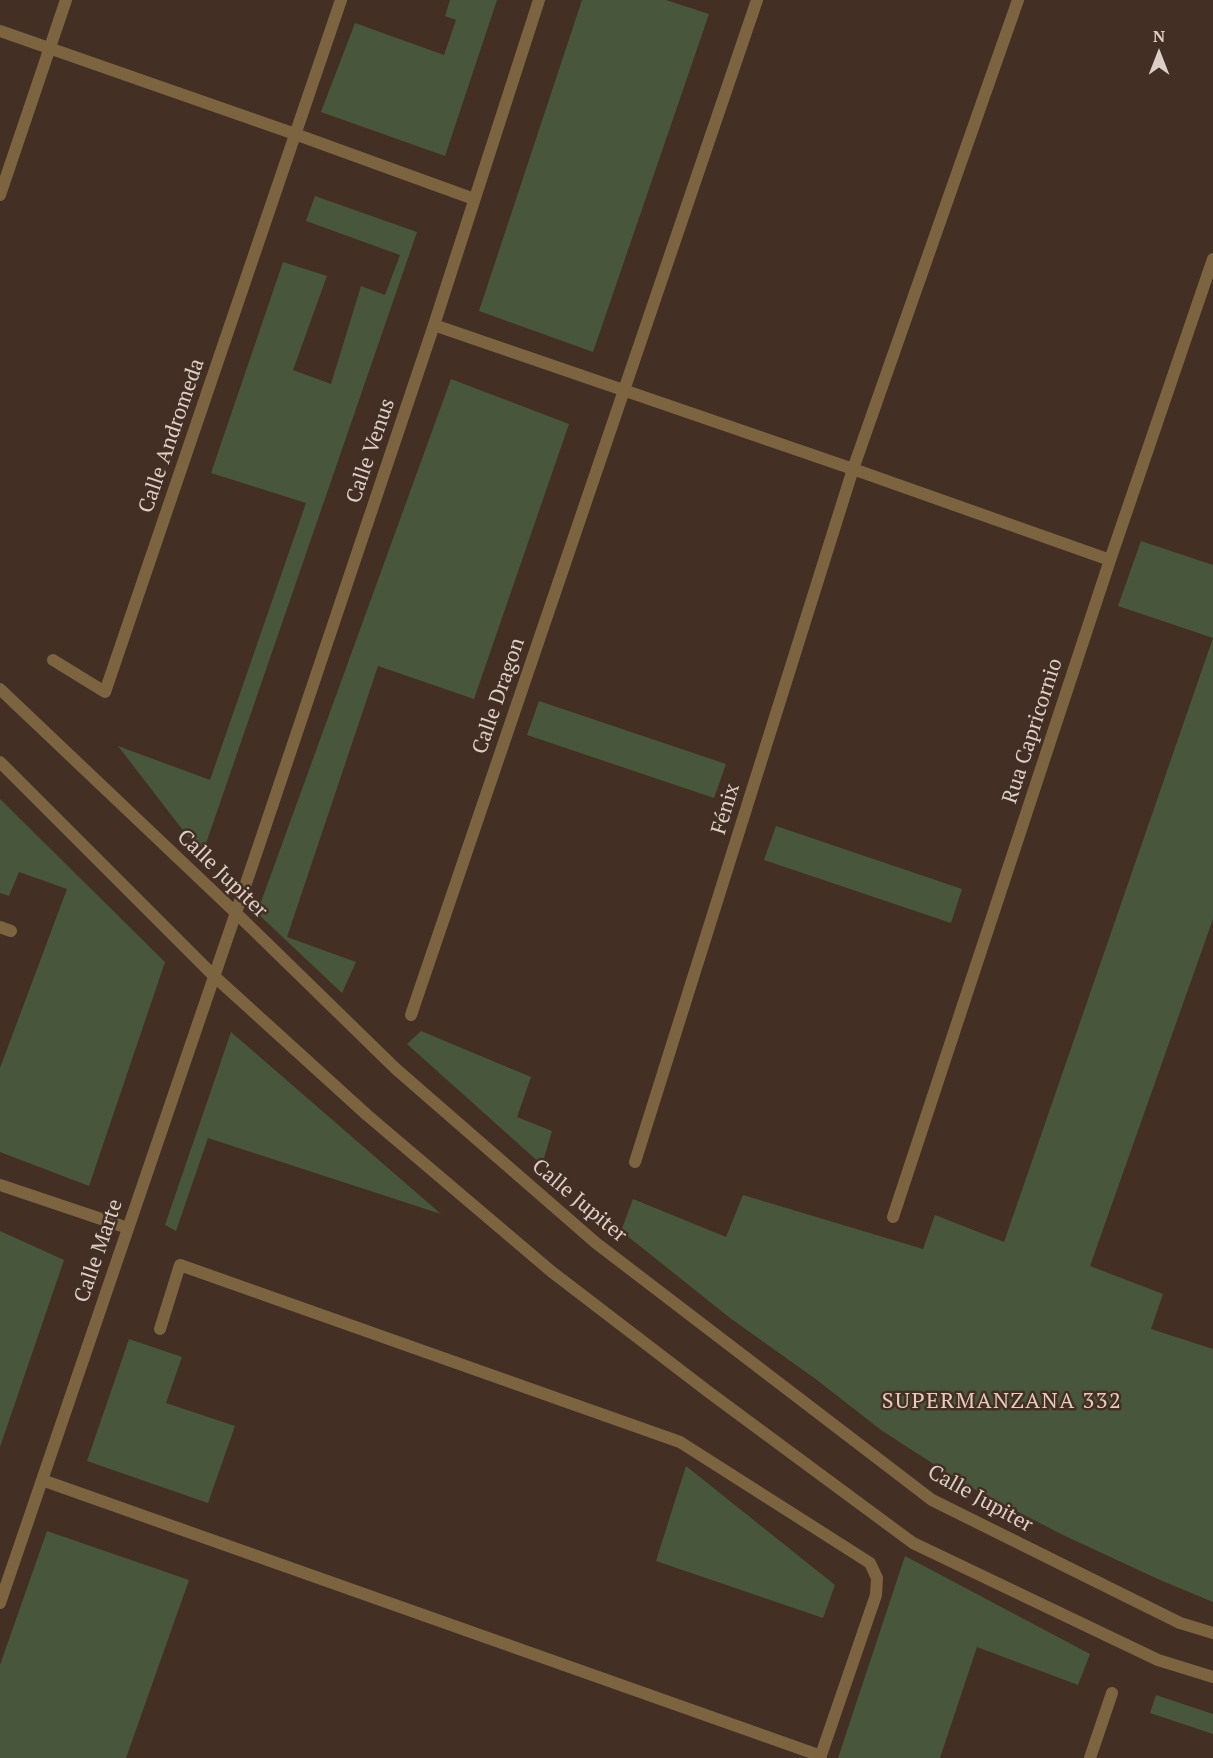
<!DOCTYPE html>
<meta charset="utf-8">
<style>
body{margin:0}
#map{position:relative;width:1213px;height:1758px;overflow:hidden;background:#432f24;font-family:"PT Serif",serif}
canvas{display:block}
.north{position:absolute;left:1129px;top:24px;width:60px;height:60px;-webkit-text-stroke:4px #432f24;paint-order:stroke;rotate:0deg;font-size:16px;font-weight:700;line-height:24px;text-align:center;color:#ddcfc8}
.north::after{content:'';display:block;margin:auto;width:21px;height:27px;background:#ddcfc8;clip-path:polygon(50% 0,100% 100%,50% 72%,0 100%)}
</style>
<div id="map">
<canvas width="1213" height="1758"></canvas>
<div class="north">N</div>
</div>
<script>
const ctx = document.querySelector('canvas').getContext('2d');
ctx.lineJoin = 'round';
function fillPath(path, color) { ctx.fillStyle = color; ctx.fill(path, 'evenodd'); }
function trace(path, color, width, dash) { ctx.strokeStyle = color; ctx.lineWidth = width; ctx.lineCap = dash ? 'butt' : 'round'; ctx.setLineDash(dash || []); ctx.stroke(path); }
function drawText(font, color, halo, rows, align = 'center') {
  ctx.font = font + ' "PT Serif",serif'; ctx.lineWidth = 5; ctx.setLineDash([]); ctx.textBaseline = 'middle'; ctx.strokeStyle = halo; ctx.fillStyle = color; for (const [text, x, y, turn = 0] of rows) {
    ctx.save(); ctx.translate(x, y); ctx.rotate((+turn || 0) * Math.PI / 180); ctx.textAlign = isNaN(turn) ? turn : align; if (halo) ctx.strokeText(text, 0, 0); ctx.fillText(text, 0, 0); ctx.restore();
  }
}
fillPath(new Path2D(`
 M450 0H497L445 156 321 112 355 23 444 55 456 20 445 16Z
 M582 0H666L709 14 593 352 479 311Z
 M315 196 417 232 202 855 118 746 210 780 306 503 211 473 283 262 327 276 293 370 331 384 361 286 385 295 400 255 306 221Z
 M451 379 569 424 474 699 378 666 287 937 356 962 342 993 257 913Z
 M1141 541 1213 565V919L1090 1266 1163 1294 1151 1329 1213 1349V1602L1160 1580 1063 1535 966 1485 881 1430 817 1380 730 1318 621 1231 633 1199 726 1237 743 1195 923 1249 935 1215 1004 1242 1213 638 1118 606Z
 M539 701 726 764 714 798 527 735Z
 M0 799 165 962 89 1186 0 1152V1068L67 889 19 872 9 896 0 893Z
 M776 826 962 889 951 923 764 860Z
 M421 1031 531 1077 517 1117 552 1131 542 1165 407 1044Z
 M231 1032 441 1214 208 1138 176 1231 165 1225Z
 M0 1231 64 1260 0 1447Z
 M129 1339 182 1357 166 1403 235 1426 208 1503 87 1461Z
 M686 1466 835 1585 823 1618 656 1561Z
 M47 1531 189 1580 126 1758H0V1665Z
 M905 1556 1090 1654 1078 1685 977 1647 940 1758H838Z
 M1156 1695 1213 1714V1734L1150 1713Z`), '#48573c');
trace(new Path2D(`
 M0 31 295 134 474 199
 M0 195 66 0
 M434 325 853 469 1110 560
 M53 660 105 692 341 0
 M0 927 11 931
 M411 1015 757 0
 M635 1162 853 469 1018 0
 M0 1185 128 1228
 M893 1217 1110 560 1213 259
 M160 1329 180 1265 680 1442 870 1563 877 1578 876 1595 820 1758
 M42 1480 821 1756
 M0 1603 256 854 434 325 539 0
 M1090 1758 1112 1693`), '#7d6441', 12);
trace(new Path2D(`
 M0 689 236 913 396 1069 596 1243 932 1500 1180 1623 1213 1633
 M0 762 214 976 367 1115 552 1272 710 1393 913 1543 1158 1660 1213 1677`), '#7d6441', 12);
drawText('21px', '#ddcfc8', '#432f24', [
 ["Calle Andromeda",172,436,-71],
 ["Calle Venus",371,451,-71],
 ["Calle Dragon",499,696,-71],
 ["Rua Capricornio",1033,731,-72],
 ["Fénix",726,809,-73],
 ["Calle Jupiter",222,874,44],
 ["Calle Jupiter",579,1201,40],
 ["Calle Marte",99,1251,-71],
 ["Calle Jupiter",980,1499,29]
]);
ctx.letterSpacing = '1.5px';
drawText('22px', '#e6cbbe', '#432f24', [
 ["SUPERMANZANA 332",1002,1402]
]);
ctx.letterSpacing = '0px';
</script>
